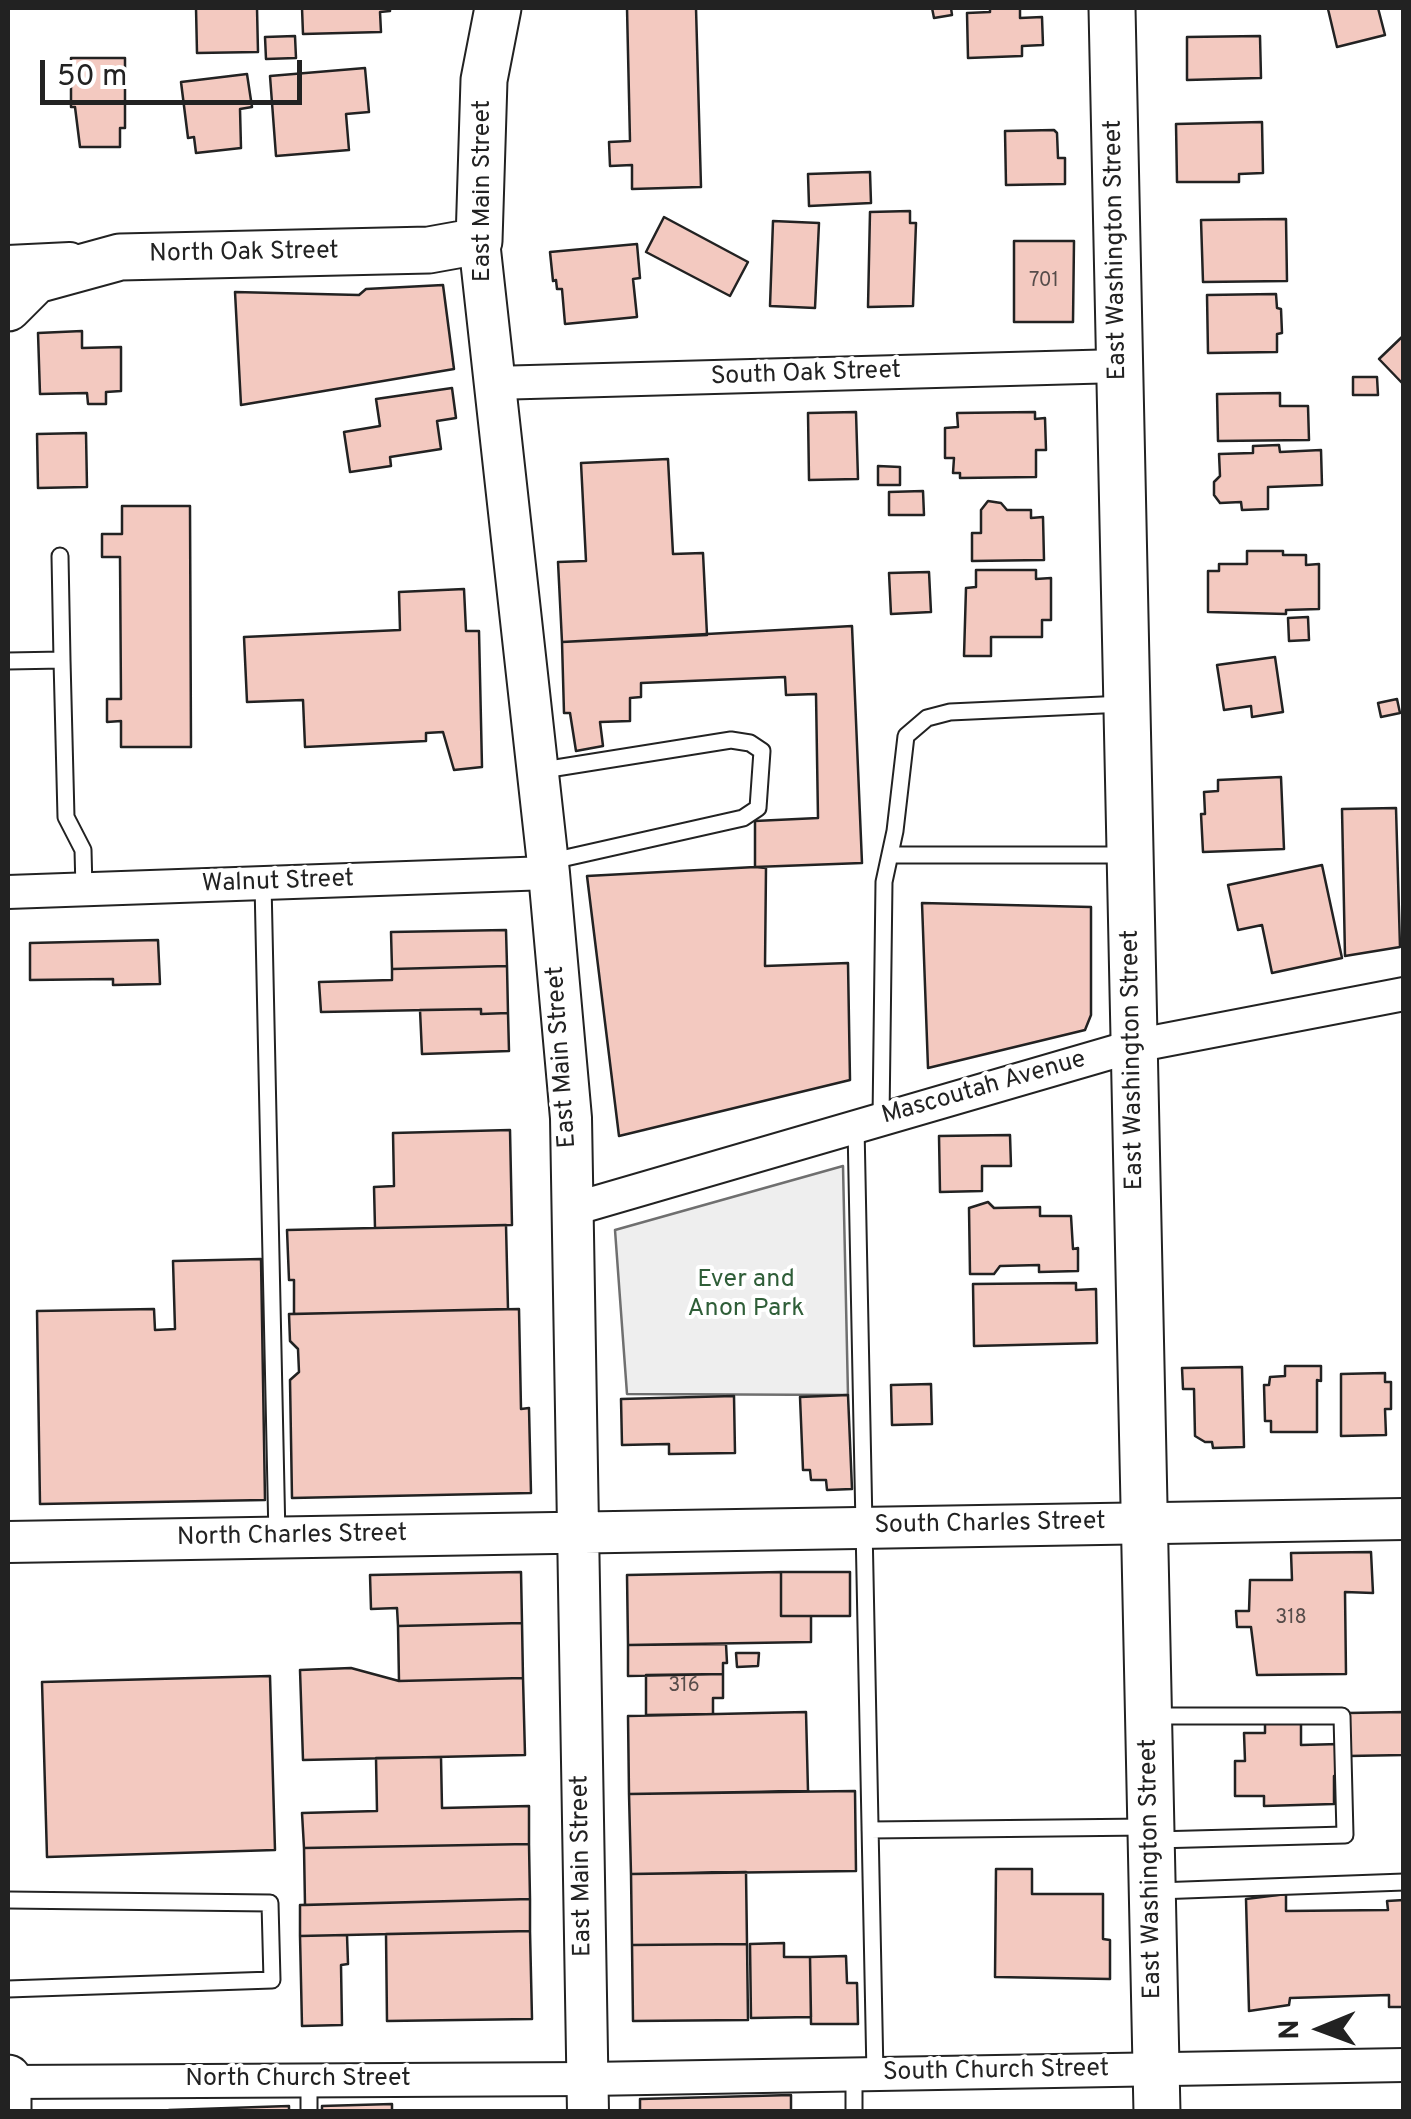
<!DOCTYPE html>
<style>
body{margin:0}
#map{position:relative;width:1411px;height:2119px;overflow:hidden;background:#fff;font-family:Overpass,sans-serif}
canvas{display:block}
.frame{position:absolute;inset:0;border:10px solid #222;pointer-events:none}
.north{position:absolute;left:1271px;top:1979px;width:100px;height:100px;-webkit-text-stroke:8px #fff;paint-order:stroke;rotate:269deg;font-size:28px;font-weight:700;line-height:40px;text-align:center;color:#222}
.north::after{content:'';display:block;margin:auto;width:35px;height:45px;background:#222;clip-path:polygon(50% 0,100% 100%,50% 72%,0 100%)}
.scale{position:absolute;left:40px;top:60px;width:262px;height:45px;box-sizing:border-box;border:5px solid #222;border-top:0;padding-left:12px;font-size:30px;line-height:35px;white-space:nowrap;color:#222;-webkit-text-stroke:8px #fff;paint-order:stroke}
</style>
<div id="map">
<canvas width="1411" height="2119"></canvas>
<div class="frame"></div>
<div class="north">N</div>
<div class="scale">50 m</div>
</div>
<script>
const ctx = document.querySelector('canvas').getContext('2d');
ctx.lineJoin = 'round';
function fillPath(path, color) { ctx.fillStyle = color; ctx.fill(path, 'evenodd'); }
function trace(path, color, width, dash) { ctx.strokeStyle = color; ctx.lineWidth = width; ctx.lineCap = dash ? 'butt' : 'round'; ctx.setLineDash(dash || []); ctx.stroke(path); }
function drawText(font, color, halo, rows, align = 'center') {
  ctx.font = font + ' Overpass,sans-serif'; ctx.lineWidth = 8; ctx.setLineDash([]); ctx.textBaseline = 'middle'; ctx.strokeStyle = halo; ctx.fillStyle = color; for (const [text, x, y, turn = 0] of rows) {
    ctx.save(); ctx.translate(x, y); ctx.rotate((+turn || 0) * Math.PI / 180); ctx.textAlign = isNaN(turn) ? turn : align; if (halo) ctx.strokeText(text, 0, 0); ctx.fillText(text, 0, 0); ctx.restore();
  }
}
const green = new Path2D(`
 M843 1166 848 1395 627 1394 615 1230Z`);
fillPath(green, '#eee');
trace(green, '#6f6f6f', 2.5);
const building = new Path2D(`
 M196 8H257L258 52 197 53Z
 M302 8H390V11L380 12 381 32 303 34Z
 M627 8H696L701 187 632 189V165L610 166 609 142 630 141Z
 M932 8H951L952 15 934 18Z
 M990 8H1020V18L1042 17 1043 45 1022 46V56L968 58 967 13 990 12Z
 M1335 8H1378L1385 35 1337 47 1328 9Z
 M295 36 296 58 266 59 265 37Z
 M1260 36 1261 78 1187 80V37Z
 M71 58H125V128H120V147H80L75 107H71Z
 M365 68 369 112 346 114 349 150 276 156 270 76Z
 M247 74 252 107 240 109 241 148 196 153 194 137 188 138 181 82Z
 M1262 122 1263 173 1239 174V182H1177L1176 124Z
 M1054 130 1057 133 1058 158H1065V184L1006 185 1005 131Z
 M870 172 871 203 809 206 808 174Z
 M910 211V223H916L913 306 868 307 870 212Z
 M664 217 748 262 730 296 646 252Z
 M1286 219 1287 281 1203 282 1201 220Z
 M773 221 819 223 815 308 770 306Z
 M1014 241H1074L1073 322H1014Z
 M637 244 640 278 633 279 637 317 565 324 562 289H557L556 280 553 281 550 252Z
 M443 285 454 369 241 405 235 292 359 295 366 289Z
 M1276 294 1277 308 1281 309 1282 333 1277 334V352L1208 353 1207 295Z
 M82 331V348L121 347V391L106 392V404H88L87 393 40 394 38 333Z
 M1404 335V385L1379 359Z
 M1353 377H1377L1378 395H1353Z
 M452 388 456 418 437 421 441 449 390 457 391 466 350 472 344 432 380 426 376 399Z
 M1280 393V406H1308L1309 440 1218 441 1217 394Z
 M856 412 858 479 809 480 808 413Z
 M1035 412V419L1045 418 1046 450H1036V477L960 478V473H953L954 458H945V428L958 427 957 413Z
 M86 433 87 487 38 488 37 434Z
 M1279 445 1280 452 1321 450 1322 485 1268 487V509L1242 510 1241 502 1220 503 1214 495V482L1220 476 1219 454 1253 453V446Z
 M668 459 673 554 703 553 707 635 562 642 558 562 586 561 581 463Z
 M878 466 900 467V485H878Z
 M923 491 924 515H889V492Z
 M988 501 1001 503 1007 510H1031V518L1043 517 1044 560 972 561V533H981V510Z
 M122 506H190L191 747H121V721L107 722V699H121L120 557H102V534H122Z
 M1247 551H1283V555H1306V565L1319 564V609L1286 610V614L1208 612V571H1219V564H1247Z
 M976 570H1036V579L1051 578V620H1042V637H991V656H964L966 588 976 587Z
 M929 572 931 612 891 614 889 573Z
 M464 589 466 631H479L482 767 454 770 443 732 426 733V741L305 747 303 700 247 702 244 637 400 630 399 592Z
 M1308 617 1309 640 1289 641 1288 618Z
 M852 626 862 863 755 867V821L818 818 816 694 786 695 785 677 641 683V697L630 698V721L600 722 603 746 576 751 570 713H564L562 642Z
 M1275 657 1283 712 1252 717 1251 706 1224 710 1217 665Z
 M1397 699 1400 713 1381 717 1378 703Z
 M1281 777 1284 849 1203 852 1201 814H1205L1204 792 1218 791V780Z
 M1396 808 1400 947 1345 956 1342 809Z
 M1322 865 1342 958 1272 973 1262 925 1238 930 1228 885Z
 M755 867 766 868 765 966 848 963 850 1080 619 1136 587 876Z
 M922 903 1091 907V1015L1085 1030 928 1068Z
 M506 930 507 966 392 969 391 932Z
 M158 940 160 984 113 985V979L30 980V943Z
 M507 966 508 1013 481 1014V1009L321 1012 319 982 392 980V969Z
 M481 1009V1014L508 1013 509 1051 422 1054 420 1010Z
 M510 1130 512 1225 375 1228 374 1187 394 1186 393 1133Z
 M1010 1135 1011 1166H982V1191L940 1192 939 1136Z
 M988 1202 994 1208 1040 1207V1216H1071L1073 1249 1078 1248V1271L1039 1272V1265L1000 1266 994 1274H970L969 1208Z
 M506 1225 508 1309 294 1314V1280H289L287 1230Z
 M261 1259 265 1500 40 1504 37 1311 154 1309 155 1330 175 1329 173 1261Z
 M1076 1283V1290L1096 1289 1097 1343 974 1346 973 1284Z
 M519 1309 521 1409 529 1408 531 1493 292 1498 290 1380 299 1372 298 1349 290 1341 289 1314Z
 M1285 1366H1321V1381L1317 1380V1432H1271V1421H1265L1264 1385H1269L1270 1377 1285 1376Z
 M1242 1367 1244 1447 1213 1448 1212 1442H1205L1195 1436 1194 1389H1183L1182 1368Z
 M1385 1373V1382H1391V1409H1385L1386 1435 1341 1436V1374Z
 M931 1384 932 1424 892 1425 891 1385Z
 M848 1395 852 1489 827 1490 826 1480H811L810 1470H803L800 1397Z
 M734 1396 735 1453 669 1454V1444L622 1445 621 1399Z
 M1371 1552 1373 1593 1345 1592 1346 1674 1257 1675 1251 1627H1237L1236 1611H1249L1250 1580H1292L1291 1553Z
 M521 1572 522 1623 398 1626 397 1608 371 1609 370 1575Z
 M781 1572V1616H811V1642L628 1645 627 1575Z
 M781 1572H850V1616H781Z
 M522 1623 523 1678 399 1681 398 1626Z
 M726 1644 727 1663H723V1674L628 1676V1645Z
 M736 1653H759L758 1666 737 1667Z
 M351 1668 399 1681 523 1678 525 1755 303 1760 300 1670Z
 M723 1674V1698H713V1714L646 1715V1675Z
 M270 1676 275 1850 47 1857 42 1682Z
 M806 1712 808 1791 629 1794 628 1716Z
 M1404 1712V1755L1349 1756 1348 1713Z
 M1265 1722H1301V1745L1339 1744V1776H1334V1804L1264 1806V1796H1235V1761H1245L1244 1733H1265Z
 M441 1757 442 1808 529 1806V1844L304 1848 302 1813 377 1811 376 1758Z
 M855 1791 856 1871 631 1874 629 1794Z
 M529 1844 530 1899 305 1905 304 1848Z
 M996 1869H1032V1894H1103V1939L1110 1940V1979L995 1977Z
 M746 1872 747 1944 632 1945 631 1874Z
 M1286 1894V1911L1388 1910 1387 1901 1404 1900V2007H1389V1995L1290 1998 1289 2005 1249 2011 1246 1899Z
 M530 1899V1931L300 1936V1905Z
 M530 1931 532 2019 387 2021 386 1934Z
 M347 1935 348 1964 341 1965 342 2025 302 2026 300 1936Z
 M784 1943V1957H810L811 2017 751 2018 750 1944Z
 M747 1944 748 2020 633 2021 632 1945Z
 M846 1956 847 1983H857L858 2024H811L810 1957Z
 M791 2095V2112H640V2099Z
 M392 2104V2112H322V2106Z
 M289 2106V2112H169V2110Z`);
fillPath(building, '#f3c9c0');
trace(building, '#222', 2.5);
const service = new Path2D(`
 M62 660 66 817 83 850 84 889
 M8 661 62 660 60 556
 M537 771 731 740 750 743 762 751 758 808 743 818 552 861
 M890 855H1126
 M263 883 277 1537
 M881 1119 884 882 895 831 906 736 927 718 950 712 1124 704
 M856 1127 875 2074
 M1154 1716H1342L1345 1835 1155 1840
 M870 1830 1147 1827
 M1157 1891 1404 1882
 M8 1900 270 1903 272 1980 8 1989
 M854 2074V2112
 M309 2081V2112`);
const minor = new Path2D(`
 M8 262 70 259
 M493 383 1120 366
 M8 892 549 873
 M570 1210 1134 1046 1404 994
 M8 2082 588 2079 1404 2065`);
const tertiary = new Path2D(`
 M479 241 549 873 571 1118 588 2112
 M8 1542 1404 1519`);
const secondary = new Path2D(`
 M1112 8 1157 2112
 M8 308 36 280 120 257 429 250 479 241 484 80 498 8
 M8 2078V2112`);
trace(service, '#222', 19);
trace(minor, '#222', 36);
trace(tertiary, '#222', 44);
trace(secondary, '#222', 49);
trace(service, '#fff', 15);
trace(minor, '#fff', 32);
trace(tertiary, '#fff', 40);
trace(secondary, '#fff', 45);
drawText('20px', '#564c4a', null, [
 ["701",1044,282],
 ["318",1291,1619],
 ["316",684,1687]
]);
drawText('25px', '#222', '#fff', [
 ["East Main Street",484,191,-90],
 ["East Washington Street",1117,250,-91],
 ["North Oak Street",244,254,-1],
 ["South Oak Street",806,375,-2],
 ["Walnut Street",278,883,-2],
 ["East Main Street",563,1057,-94],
 ["East Washington Street",1134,1060,-91],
 ["Mascoutah Avenue",984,1089,-16],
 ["South Charles Street",990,1525,-1],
 ["North Charles Street",292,1537,-1],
 ["East Main Street",583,1866,-91],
 ["East Washington Street",1152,1869,-91],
 ["South Church Street",996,2072,-1],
 ["North Church Street",298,2080]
]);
drawText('25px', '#2f5e38', '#fff', [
 ["Ever and",746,1281],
 ["Anon Park",746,1310]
]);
</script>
